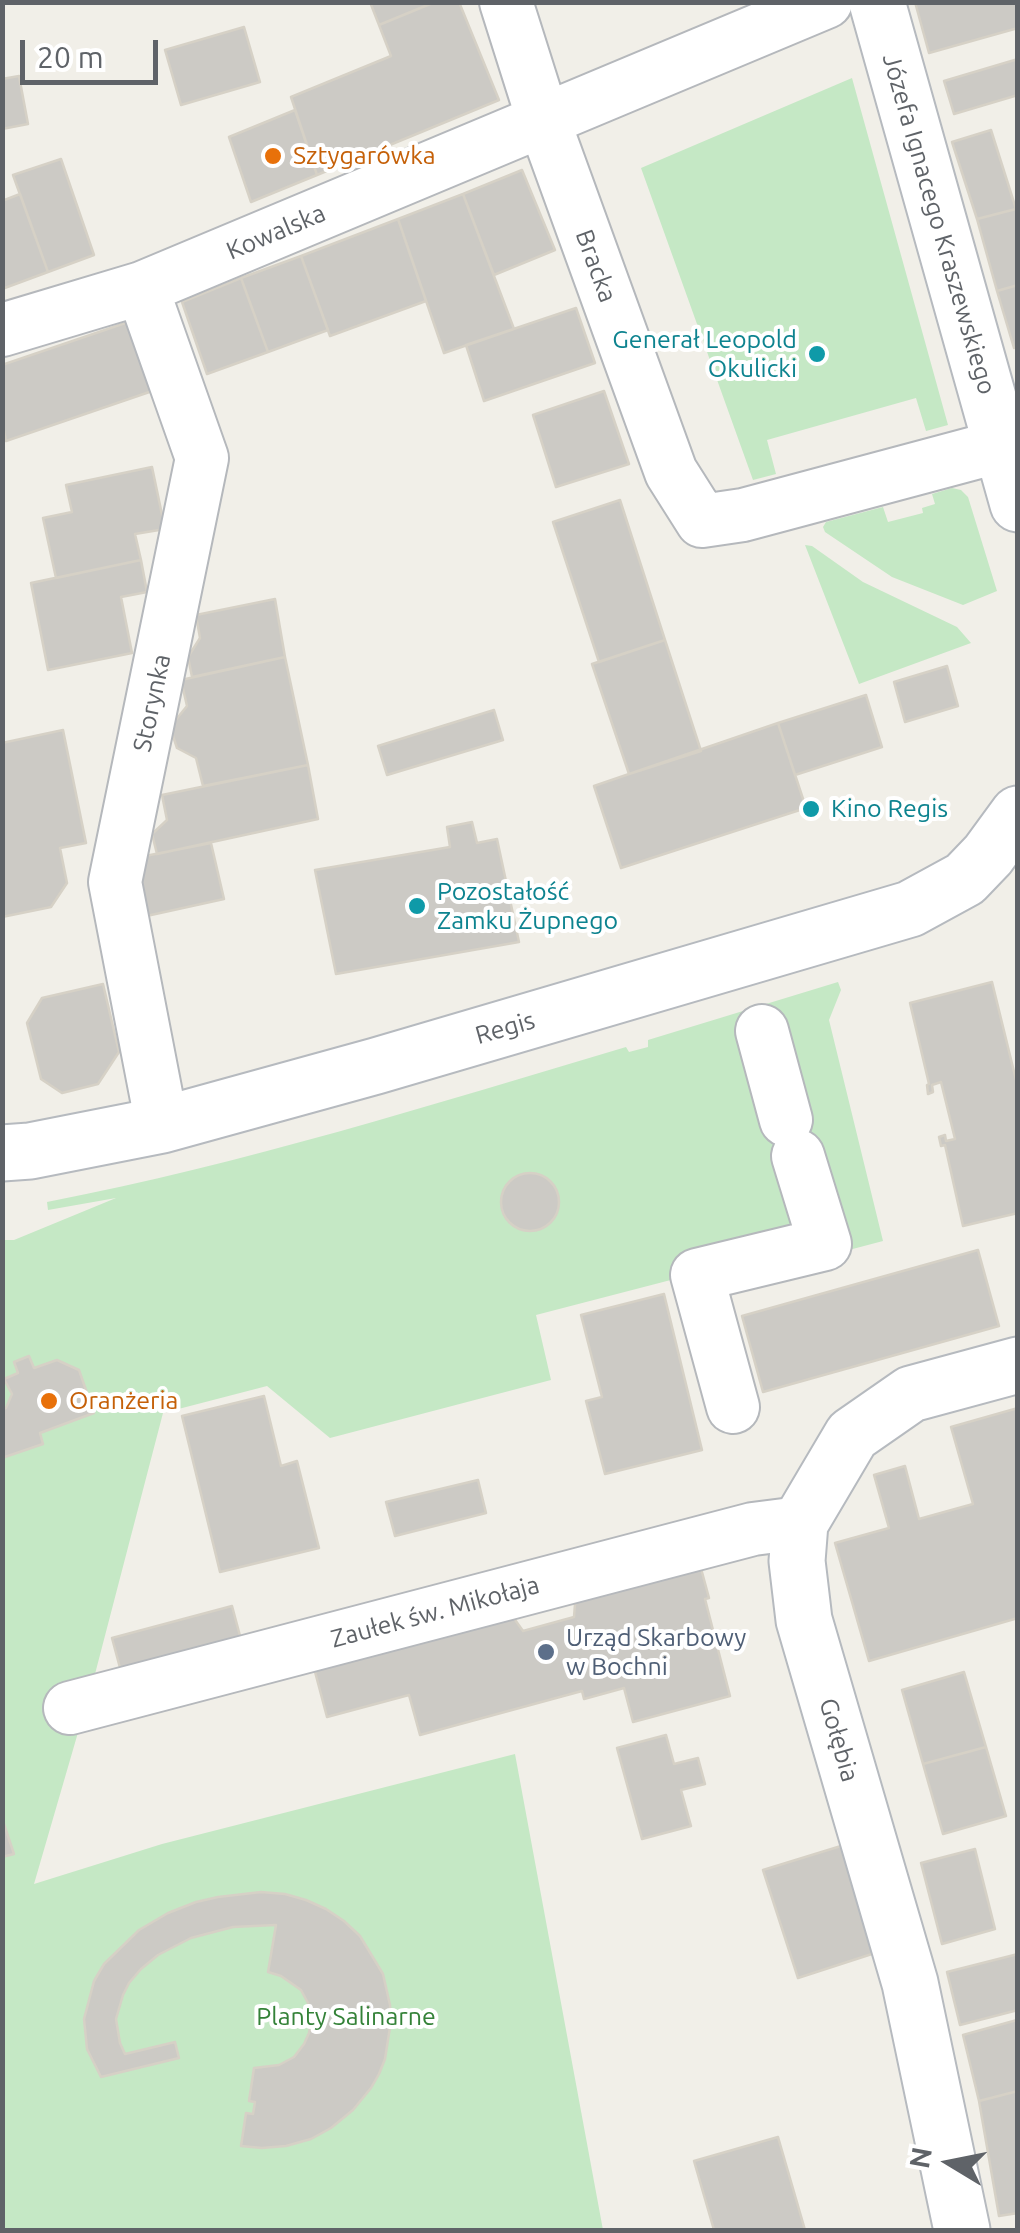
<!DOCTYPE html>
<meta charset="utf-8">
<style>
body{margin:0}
#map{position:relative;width:1020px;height:2233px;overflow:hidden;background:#f1efe8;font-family:Ubuntu,sans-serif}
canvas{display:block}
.frame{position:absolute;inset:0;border:5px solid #5f6368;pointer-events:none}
.north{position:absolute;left:900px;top:2113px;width:100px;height:100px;-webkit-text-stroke:8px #fff;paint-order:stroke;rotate:280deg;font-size:28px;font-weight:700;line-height:40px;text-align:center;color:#5f6368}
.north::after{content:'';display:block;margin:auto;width:35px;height:45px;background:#5f6368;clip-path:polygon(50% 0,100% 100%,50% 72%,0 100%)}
.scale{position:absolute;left:20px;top:40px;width:138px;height:45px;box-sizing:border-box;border:5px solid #5f6368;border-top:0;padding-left:12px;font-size:30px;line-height:35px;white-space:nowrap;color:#5f6368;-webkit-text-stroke:8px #fff;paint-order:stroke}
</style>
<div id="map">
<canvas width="1020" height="2233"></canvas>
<div class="frame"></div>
<div class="north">N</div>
<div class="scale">20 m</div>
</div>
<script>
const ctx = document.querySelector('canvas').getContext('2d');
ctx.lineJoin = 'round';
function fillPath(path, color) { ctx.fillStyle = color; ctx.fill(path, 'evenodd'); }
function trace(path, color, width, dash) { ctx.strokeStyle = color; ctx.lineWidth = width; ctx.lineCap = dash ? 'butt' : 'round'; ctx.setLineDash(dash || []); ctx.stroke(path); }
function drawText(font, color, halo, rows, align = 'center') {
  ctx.font = font + ' Ubuntu,sans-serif'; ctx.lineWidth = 8; ctx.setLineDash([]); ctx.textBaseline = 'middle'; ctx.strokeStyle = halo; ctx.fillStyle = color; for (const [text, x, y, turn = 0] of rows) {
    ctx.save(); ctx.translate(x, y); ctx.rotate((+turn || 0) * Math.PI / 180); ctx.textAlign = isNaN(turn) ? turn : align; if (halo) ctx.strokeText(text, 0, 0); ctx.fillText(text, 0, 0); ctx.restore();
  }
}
fillPath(new Path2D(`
 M852 78 948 425 926 431 916 398 767 440 776 474 753 480 641 168Z
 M952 488 961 490 968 497 997 591 963 605 892 577 825 532 823 527 826 522 883 507 888 522 923 513 922 508 935 504 932 494Z
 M805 545 812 546 863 582 957 627 971 643 859 684Z
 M838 982 841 990 829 1020 883 1241 716 1285 690 1275 536 1315 551 1380 330 1438 267 1386 163 1413 95 1674 34 1884 162 1844 515 1754 603 2230H3V1240H14L116 1198 48 1210 47 1202C244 1164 434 1104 626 1047L629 1052 648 1047V1040Z`), '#c5e8c5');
const building = new Path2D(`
 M370 2H435L379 25Z
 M435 2H459L499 100 317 175 291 97 391 56 379 25Z
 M915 2H1018V28L929 53Z
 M244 27 260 82 181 105 165 50Z
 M1018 59V95L954 114 944 81Z
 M19 76 28 124 2 129V79Z
 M295 110 317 175 251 202 229 137Z
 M991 130 1016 209 977 219 952 142Z
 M61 159 94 255 48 272 13 175Z
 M522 170 555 250 494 275 463 194Z
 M20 194 48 272 2 289V201Z
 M463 194 514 329 444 353 398 219Z
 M1018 205V285L997 291 977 219 1016 209 1015 206Z
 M398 219 426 301 330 336 301 256Z
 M301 256 328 330 268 352 241 278Z
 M241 278 268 352 207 374 182 302Z
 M1018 285V347L1014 348 997 291Z
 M576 308 595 363 484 401 466 345Z
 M143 317 167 386 6 441 2 421V365Z
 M604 391 629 464 556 487 533 415Z
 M152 467 165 529 135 534 141 560 56 578 43 518 72 512 66 485Z
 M620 500 665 640 599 662 553 522Z
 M141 560 147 592 121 597 132 653 48 670 31 583Z
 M275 599 285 657 192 677 188 657 200 638 196 615Z
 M665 640 701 751 629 774 592 664Z
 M285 657 308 765 203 786 196 758 177 748 170 727 187 706 181 680Z
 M947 666 958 706 905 722 894 682Z
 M866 695 882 747 795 775 778 723Z
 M494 710 503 740 387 775 378 746Z
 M778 723 806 808 621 868 594 786Z
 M63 730 86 843 60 848 67 883 51 907 2 917V743Z
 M308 765 318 819 157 854 152 834 167 820 162 795Z
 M472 822 477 843 497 839 519 942 336 974 315 870 450 847 447 827Z
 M211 843 224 899 142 917 130 859Z
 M992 982 1018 1088V1213L963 1226 945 1145 941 1146 939 1137 945 1135 946 1141 955 1139 941 1082 932 1085 933 1092 928 1094 927 1085 929 1084 910 1003Z
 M103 984 119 1052 98 1084 62 1093 41 1079 27 1023 42 998Z
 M501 1202a29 29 0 1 1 58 0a29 29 0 1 1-58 0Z
 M978 1250 999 1326 763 1392 742 1316Z
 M664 1294 702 1450 605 1474 586 1401 602 1397 581 1315Z
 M29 1356 34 1368 57 1360 79 1370 94 1413 40 1433 43 1444 2 1458V1409L6 1408 12 1394 4 1379 18 1373 14 1362Z
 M264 1396 281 1466 297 1461 319 1548 220 1572 182 1416Z
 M1018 1408V1618L869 1661 835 1543 889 1528 874 1475 905 1466 919 1519 973 1504 951 1427Z
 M478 1480 486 1513 395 1536 386 1502Z
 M699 1561 709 1598 705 1599 730 1696 633 1722 624 1688 584 1699 582 1691 420 1735 409 1695 327 1717 314 1668 513 1617 523 1631 574 1617 575 1604 578 1601Z
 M232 1606 243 1647 123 1679 112 1638Z
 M964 1672 986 1747 923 1764 902 1690Z
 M666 1735 674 1764 698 1758 705 1784 681 1790 691 1826 642 1839 617 1748Z
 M986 1747 1006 1816 943 1834 923 1764Z
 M2 1818 14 1854 2 1857Z
 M841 1846 875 1953 798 1978 763 1870Z
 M975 1849 995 1929 942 1944 921 1863Z
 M261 1892 285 1894 306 1900 326 1909 344 1921 360 1936 383 1974 390 2005 391 2021 385 2059 379 2074 371 2088 353 2110 331 2128 311 2139 286 2146 262 2148 241 2146 246 2113 253 2114 255 2102 249 2101 254 2068 279 2065 294 2057 304 2044 309 2033 311 2022 308 2003 301 1990 281 1976 268 1972 276 1925 233 1927 191 1938 158 1955 141 1969 129 1983 123 1995 116 2019 120 2043 125 2054 175 2042 179 2058 101 2077 87 2049 84 2019 94 1981 104 1964 139 1930 168 1913 196 1902 218 1897Z
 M1018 1954V2010L960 2025 947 1972Z
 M1017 2020 1018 2091 979 2101 963 2035Z
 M1018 2091V2213L999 2216 979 2101Z
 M778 2137 805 2230H714L694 2161Z`);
fillPath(building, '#cccac5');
trace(building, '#d6d1c6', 2.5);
const street = new Path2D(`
 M506 2 543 119 671 472 702 521 743 515 1001 446
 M142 288 202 458 115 882 162 1125
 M2 330 142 288 826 2
 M762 1031 786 1120
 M733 1407 697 1275 825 1244 798 1156
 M70 1708 753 1529 800 1523`);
const secondary = new Path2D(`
 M877 2 1018 504
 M2 1153 30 1151 162 1125 376 1066 910 909 965 879 988 855 1018 814
 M962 2230 910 1983 804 1620 797 1561 800 1523 852 1435 911 1394 1018 1365`);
trace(street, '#b5b8bc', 56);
trace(secondary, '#b6babf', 59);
trace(street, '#fff', 52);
trace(secondary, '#fff', 55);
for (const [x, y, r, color] of [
 [273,156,10,"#e8710a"],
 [817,354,10,"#0f9aa8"],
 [811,809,10,"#0f9aa8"],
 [417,906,10,"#0f9aa8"],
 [49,1401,10,"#e8710a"],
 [546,1652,10,"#5c6f8a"]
]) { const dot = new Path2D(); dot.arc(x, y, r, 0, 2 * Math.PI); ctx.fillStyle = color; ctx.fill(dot); trace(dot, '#fff', 4); }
drawText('25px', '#c56008', '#fff', [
 ["Sztygarówka",293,156],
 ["Oranżeria",69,1401]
], 'left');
drawText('25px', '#5f6368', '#fff', [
 ["Józefa Ignacego Kraszewskiego",939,224,74],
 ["Kowalska",276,232,-23],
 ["Bracka",596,266,70],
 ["Storynka",152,703,-78],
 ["Regis",505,1028,-16],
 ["Zaułek św. Mikołaja",435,1612,-15],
 ["Gołębia",839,1740,74]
]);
drawText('25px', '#0d838f', '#fff', [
 ["Generał Leopold",797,340,"right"],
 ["Okulicki",797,369,"right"],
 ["Kino Regis",831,809],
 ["Pozostałość",437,892],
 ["Zamku Żupnego",437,921]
], 'left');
drawText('25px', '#4e5e75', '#fff', [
 ["Urząd Skarbowy",566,1638],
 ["w Bochni",566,1667]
], 'left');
drawText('25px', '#348238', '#fff', [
 ["Planty Salinarne",346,2017]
]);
</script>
